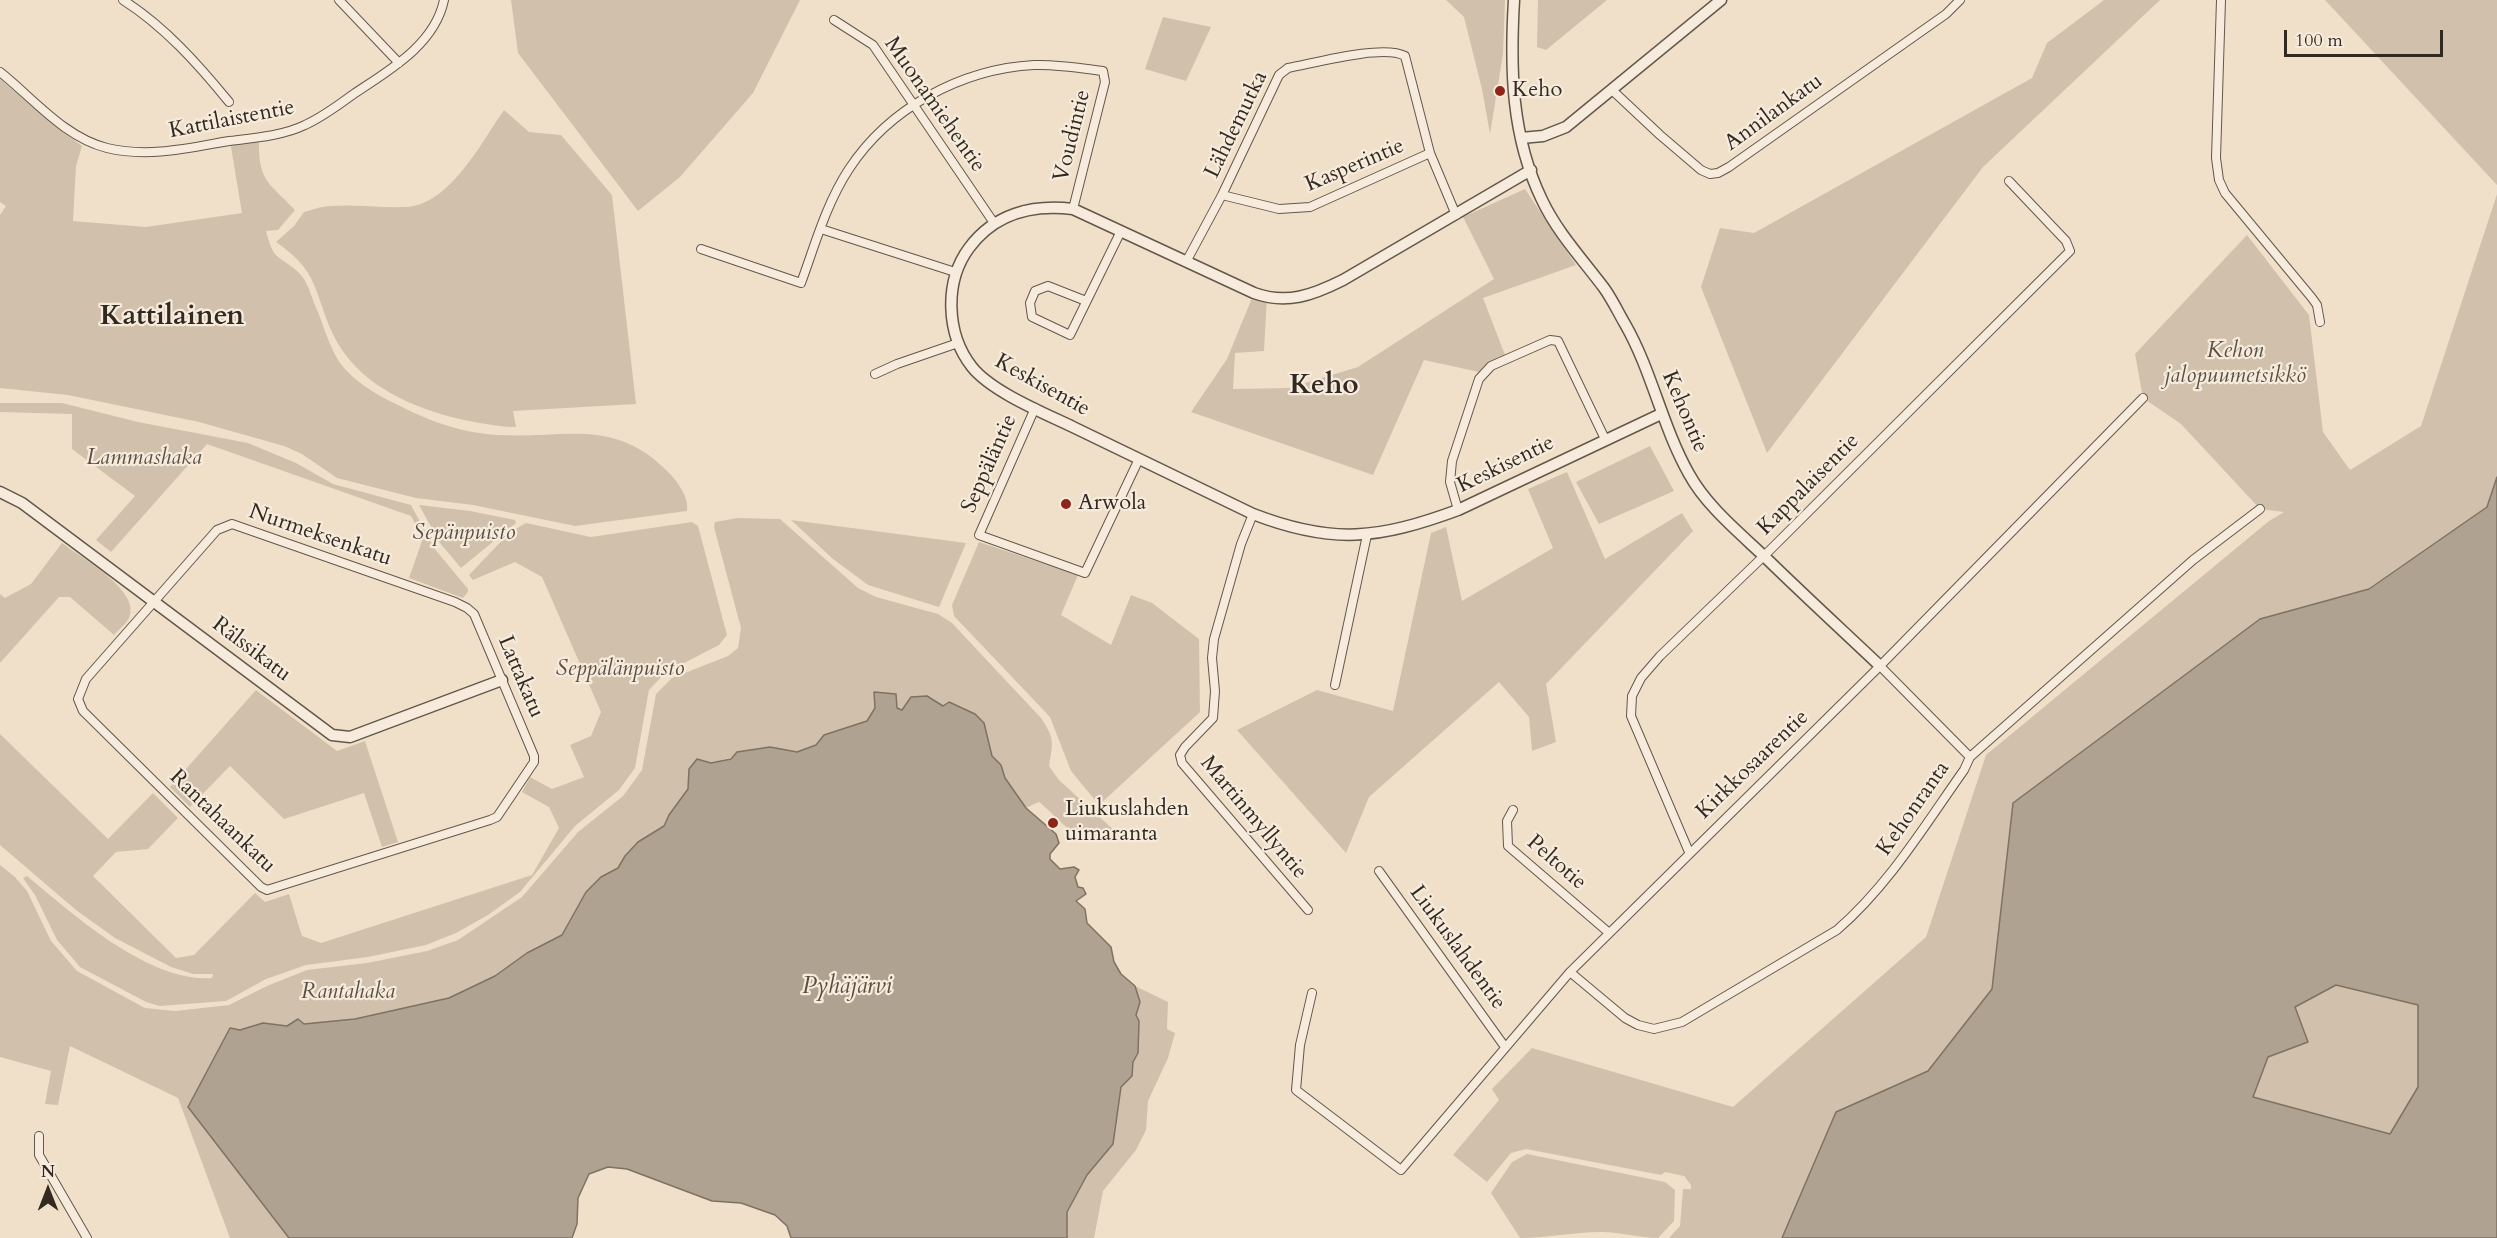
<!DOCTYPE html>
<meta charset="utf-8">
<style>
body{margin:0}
#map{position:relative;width:2497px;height:1238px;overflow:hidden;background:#f1e0c9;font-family:Cardo,serif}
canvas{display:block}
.north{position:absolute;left:18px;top:1160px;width:60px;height:60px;-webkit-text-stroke:4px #f6ebdc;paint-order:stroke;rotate:0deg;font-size:16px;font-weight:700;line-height:24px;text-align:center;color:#322a20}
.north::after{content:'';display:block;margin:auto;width:21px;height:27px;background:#322a20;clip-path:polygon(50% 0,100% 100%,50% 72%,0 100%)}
.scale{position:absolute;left:2284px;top:30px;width:159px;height:27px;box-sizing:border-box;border:3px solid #322a20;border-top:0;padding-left:8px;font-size:18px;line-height:21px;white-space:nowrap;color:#322a20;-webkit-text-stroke:4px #f6ebdc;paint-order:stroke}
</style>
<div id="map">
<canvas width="2497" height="1238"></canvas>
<div class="north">N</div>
<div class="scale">100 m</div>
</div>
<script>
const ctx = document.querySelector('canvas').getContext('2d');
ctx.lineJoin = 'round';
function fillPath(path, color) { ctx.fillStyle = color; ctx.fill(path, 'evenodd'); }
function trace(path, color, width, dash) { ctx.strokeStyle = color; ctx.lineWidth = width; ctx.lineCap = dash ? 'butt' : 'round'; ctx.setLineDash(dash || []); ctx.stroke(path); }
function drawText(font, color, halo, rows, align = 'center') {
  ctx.font = font + ' Cardo,serif'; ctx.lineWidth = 4.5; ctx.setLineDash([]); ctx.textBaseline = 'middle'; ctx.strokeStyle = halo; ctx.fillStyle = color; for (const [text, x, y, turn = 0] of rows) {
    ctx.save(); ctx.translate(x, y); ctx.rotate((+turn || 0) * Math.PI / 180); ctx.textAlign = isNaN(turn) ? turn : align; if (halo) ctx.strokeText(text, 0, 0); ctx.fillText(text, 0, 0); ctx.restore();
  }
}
fillPath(new Path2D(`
 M511 0H800L753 93 680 177 638 211 518 53Z
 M1446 0H1505L1503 54 1490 134 1482 89 1464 17Z
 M1538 0H1607L1546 50 1537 47Z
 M2104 0H2160L1983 167 1767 453 1701 287 1720 228 1754 233 2032 78 2047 43Z
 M2325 0H2497V185Z
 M1163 17 1211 27 1186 81 1145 69Z
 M0 79 55 126 82 146 76 166 73 221 146 227 242 213 230 141 259 137C258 181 267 181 295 210L278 230 266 231C268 238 271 251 277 256 286 264 296 267 304 279 310 289 313 302 318 312 324 328 329 344 337 358 349 379 377 395 398 405 423 418 451 429 479 433 555 444 611 410 671 475 679 484 689 498 687 511L575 526 473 505 416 498 337 478 302 454 284 446 199 422 68 395 0 388V215L6 206 0 202Z
 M504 110 529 132 561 135 612 195 636 404 513 411 516 427H510C445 421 361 397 332 332 313 289 319 272 276 242L294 226 304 212C312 210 322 206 331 206 355 204 380 208 405 207 449 206 481 143 504 110Z
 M1525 189 1576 265 1483 298 1505 355 1487 364 1479 372 1424 360 1373 475 1191 412 1227 359 1254 293 1267 297 1264 351 1235 353 1233 389 1289 388 1358 367 1494 279 1463 217Z
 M2497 194V477L2487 507 2368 589 2260 619 2013 803 1992 989 1928 1071 1836 1112 1782 1238H1669L1680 1226 1683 1189H1691V1185L1684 1176 1665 1172 1661 1175 1526 1149 1511 1153 1487 1182 1453 1155 1499 1100 1492 1089 1532 1048 1733 1107 1926 937 1986 755 2269 521 2284 512 2260 509 2181 424 2143 398 2135 354 2247 235 2309 315 2323 432 2350 470 2421 426Z
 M0 403H62L138 422 248 443 296 463 333 484 411 505 434 548 468 589V592L463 598 409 578 423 538 411 516 207 444 111 552 96 540 135 496 72 449V414L0 412Z
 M1650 446 1674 491 1599 524 1576 482Z
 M1567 472 1605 559 1682 513 1693 531 1546 684 1556 742 1532 751 1529 717 1499 682 1369 797 1346 853 1237 730 1317 690 1393 711 1431 533 1446 527 1462 601 1553 548 1528 489Z
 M419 505 470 511 515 520 516 523 461 568 440 543Z
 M737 518 780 519 858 588 876 597 938 614 952 623 1041 718C1055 739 1053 742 1049 766L1059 780 1118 834C1078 850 1067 825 1039 802L1026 808 1005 778 1001 765 992 756 984 723 943 706 902 710 875 708 867 721 824 735 816 745 797 752 770 747 689 769 688 789 669 815 664 826 638 842 625 856 618 868 601 877 586 892 562 935 527 953 495 976 449 998 355 1019 287 1026 263 1023 240 1030 230 1028 188 1107 289 1238H230L178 1098 70 1046 58 1105 45 1104 51 1071 0 1057V865L15 877 27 891 51 941 77 971 145 1008 175 1011 229 1005 267 986 307 970 367 963 427 951 458 940 522 897 578 832 623 796 642 770 656 694 672 678 728 656 738 648 741 628 714 527 715 522Z
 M791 520 966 543 939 607 868 585 833 559Z
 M692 522 698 526 727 635 719 645 665 673 649 690 635 768 619 790 575 826 520 892 488 915 456 933 426 945 368 957 306 965 266 979 226 1001 160 1006 146 1002 80 967 57 940 35 895 23 878 27 876C73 914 149 983 212 978L213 974H193L171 967 115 938 76 910 0 845V734L108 839 153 793 178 818 148 849 116 852 93 876 176 958 194 955 255 893 265 902 289 894 302 936 321 943 532 875 559 828 549 807 522 792 530 777 552 789 584 777 570 745 591 736 601 712 542 577 515 562 473 580 469 575 510 532 526 523 591 537Z
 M979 542 1078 575 1061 615 1111 645 1131 595 1152 603 1199 639 1200 712 1099 805 1071 771 1050 717 954 616 952 605Z
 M62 543C80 557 142 591 129 618 126 624 118 630 114 635L70 597H59L0 663V594L5 598 31 584Z
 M256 690 337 751 365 741 398 842 382 847 364 793 284 819 230 766 190 807 170 787Z
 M2336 985 2418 1005V1087L2390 1134 2253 1097 2268 1057 2295 1007Z
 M1135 986 1168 1002 1167 1029 1175 1033 1168 1058 1148 1101 1146 1130 1136 1150 1103 1191 1094 1238H1067V1212L1087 1175 1113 1144 1121 1087 1132 1076 1133 1062 1138 1053 1136 1015 1140 1002Z
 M1527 1154 1665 1182 1675 1190 1674 1221 1658 1238C1639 1238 1621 1232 1601 1232 1574 1232 1548 1238 1520 1238L1491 1193 1512 1162Z`), '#d1c1ac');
const water = new Path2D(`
 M2497 477V1238H1782L1836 1112 1928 1071 1992 989 2013 803 2260 619 2369 589 2487 507ZM2336 985 2418 1005V1087L2390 1134 2253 1097 2268 1057 2308 1042 2295 1007Z
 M874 692 896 694 897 708 902 710 911 697 927 696 943 706 949 702 975 714 984 723 992 756 1001 765 1005 778 1026 808 1056 834 1059 843 1050 854V859L1060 869 1074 867 1079 870 1075 877 1078 887 1083 888 1086 894 1076 901 1085 909 1087 923 1111 947 1114 962 1121 974 1135 986 1140 1002 1136 1015 1139 1021 1138 1053 1133 1062 1132 1076 1121 1087 1113 1144 1087 1175 1067 1212V1238H791L787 1226 775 1215 741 1203 712 1201 627 1169 608 1167 589 1174 578 1198 577 1224 572 1238H289L188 1107 230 1028 240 1030 263 1023 287 1026 298 1019 304 1024 355 1019 449 998 495 976 527 953 562 935 586 892 601 877 618 868 625 856 638 842 664 826 669 815 688 789 689 769 697 759 711 763 731 759 737 752 770 747 797 752 816 745 824 735 867 721 875 708Z`);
fillPath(water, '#b0a290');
trace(water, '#7e7263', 1.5);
const minor = new Path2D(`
 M123 0C164 26 198 64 229 102
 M339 0 399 63
 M2221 0 2216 158 2219 180 2225 193 2312 298 2317 305 2320 322
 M834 20 873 45 994 223
 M0 72C34 99 64 137 107 148 148 158 189 148 229 141 254 138 282 136 305 125 323 117 340 104 355 93 390 70 435 44 444 0
 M1612 90 1660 135 1701 170 1710 174 1718 173 1729 167 1946 14 1960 0
 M1222 195 1279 209 1310 207 1430 153
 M821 229 955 272
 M701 249 801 283C815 245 826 204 849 169 889 108 961 69 1034 65 1057 64 1080 68 1103 71L1105 82 1073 209
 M1186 262 1222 195 1279 75 1288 68C1315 63 1383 44 1405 56L1430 153 1456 215
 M1086 301 1048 286 1035 291 1030 303 1032 317 1070 335 1121 231
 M875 374 897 364 958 343
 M1035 408 979 535 1085 573 1139 459
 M1458 510 1450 482 1452 461 1479 379 1491 366 1550 340 1558 341 1605 439
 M1253 514 1241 544 1214 639 1212 658 1215 691 1213 718 1185 747 1180 755 1182 763 1308 910
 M232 524 455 602 467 608 474 614 534 756V762L497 817 490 820 267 890 261 887 83 711 78 699 86 679 217 530Z
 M1880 666 1970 757
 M1335 685 1367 535
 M1513 810 1507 821 1508 846 1608 932
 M1689 852 1631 716 1632 696 1641 678 1660 656 1770 550 2070 251 2066 241 2009 181
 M1379 871 1505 1047
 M1570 972 1625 1018 1638 1025 1654 1029 1682 1022 1837 930C1889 885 1925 825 1964 770L1970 757 2193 560 2260 509
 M1312 993 1300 1045 1296 1090 1401 1170 1570 972 1880 666 2143 398
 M39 1136V1155L87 1238`);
const tertiary = new Path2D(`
 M1514 0C1510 68 1511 136 1542 200 1557 232 1583 260 1604 288 1612 299 1618 312 1625 324 1652 371 1662 426 1689 474 1707 507 1741 534 1768 560 1805 596 1843 631 1880 666
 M1521 138 1543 136 1566 127 1721 0
 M1531 170 1343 280C1313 295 1287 305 1254 293L1073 209C1032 204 994 214 969 248 944 282 946 334 972 367 992 392 1044 413 1073 427 1133 456 1193 485 1253 514 1333 545 1379 539 1458 510L1661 414
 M0 492 22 503 332 735 350 737 502 680`);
trace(minor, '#62584a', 10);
trace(tertiary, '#62584a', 13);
trace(minor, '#f6ebdc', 8);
trace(tertiary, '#f6ebdc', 10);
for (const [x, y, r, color] of [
 [1500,91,6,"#8f2418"],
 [1066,504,6,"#8f2418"],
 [1053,823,6,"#8f2418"]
]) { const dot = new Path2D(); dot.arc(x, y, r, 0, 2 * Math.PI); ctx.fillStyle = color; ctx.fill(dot); trace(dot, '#f6ebdc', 2); }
drawText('22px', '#322a20', '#f6ebdc', [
 ["Keho",1512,91],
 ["Arwola",1078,504],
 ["Liukuslahden",1065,810],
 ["uimaranta",1065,835]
], 'left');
drawText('22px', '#322a20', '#f6ebdc', [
 ["Muonamiehentie",934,105,55],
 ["Annilankatu",1774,113,-36],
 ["Kattilaistentie",232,120,-11],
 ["Lähdemutka",1237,125,-64],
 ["Voudintie",1073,136,-76],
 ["Kasperintie",1355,166,-23],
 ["Keskisentie",1042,386,29],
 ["Kehontie",1684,412,67],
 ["Seppäläntie",990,464,-66],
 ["Keskisentie",1506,465,-26],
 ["Kappalaisentie",1809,485,-45],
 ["Nurmeksenkatu",320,536,19],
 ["Rälssikatu",251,650,37],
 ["Lattakatu",520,677,67],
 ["Kirkkosaarentie",1753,765,-44],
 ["Kehonranta",1914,809,-55],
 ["Martinmyllyntie",1253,818,50],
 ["Rantahaankatu",222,822,44],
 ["Peltotie",1556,863,41],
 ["Liukuslahdentie",1457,948,54]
]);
drawText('italic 22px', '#5a5043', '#f6ebdc', [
 ["Kehon",2235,352],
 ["jalopuumetsikkö",2235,377],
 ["Lammashaka",144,459],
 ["Sepänpuisto",464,534],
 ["Seppälänpuisto",620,670],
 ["Rantahaka",348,993]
]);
drawText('italic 24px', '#584e42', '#f6ebdc', [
 ["Pyhäjärvi",847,987]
]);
drawText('bold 28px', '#322a20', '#f6ebdc', [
 ["Kattilainen",172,318],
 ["Keho",1324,387]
]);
</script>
